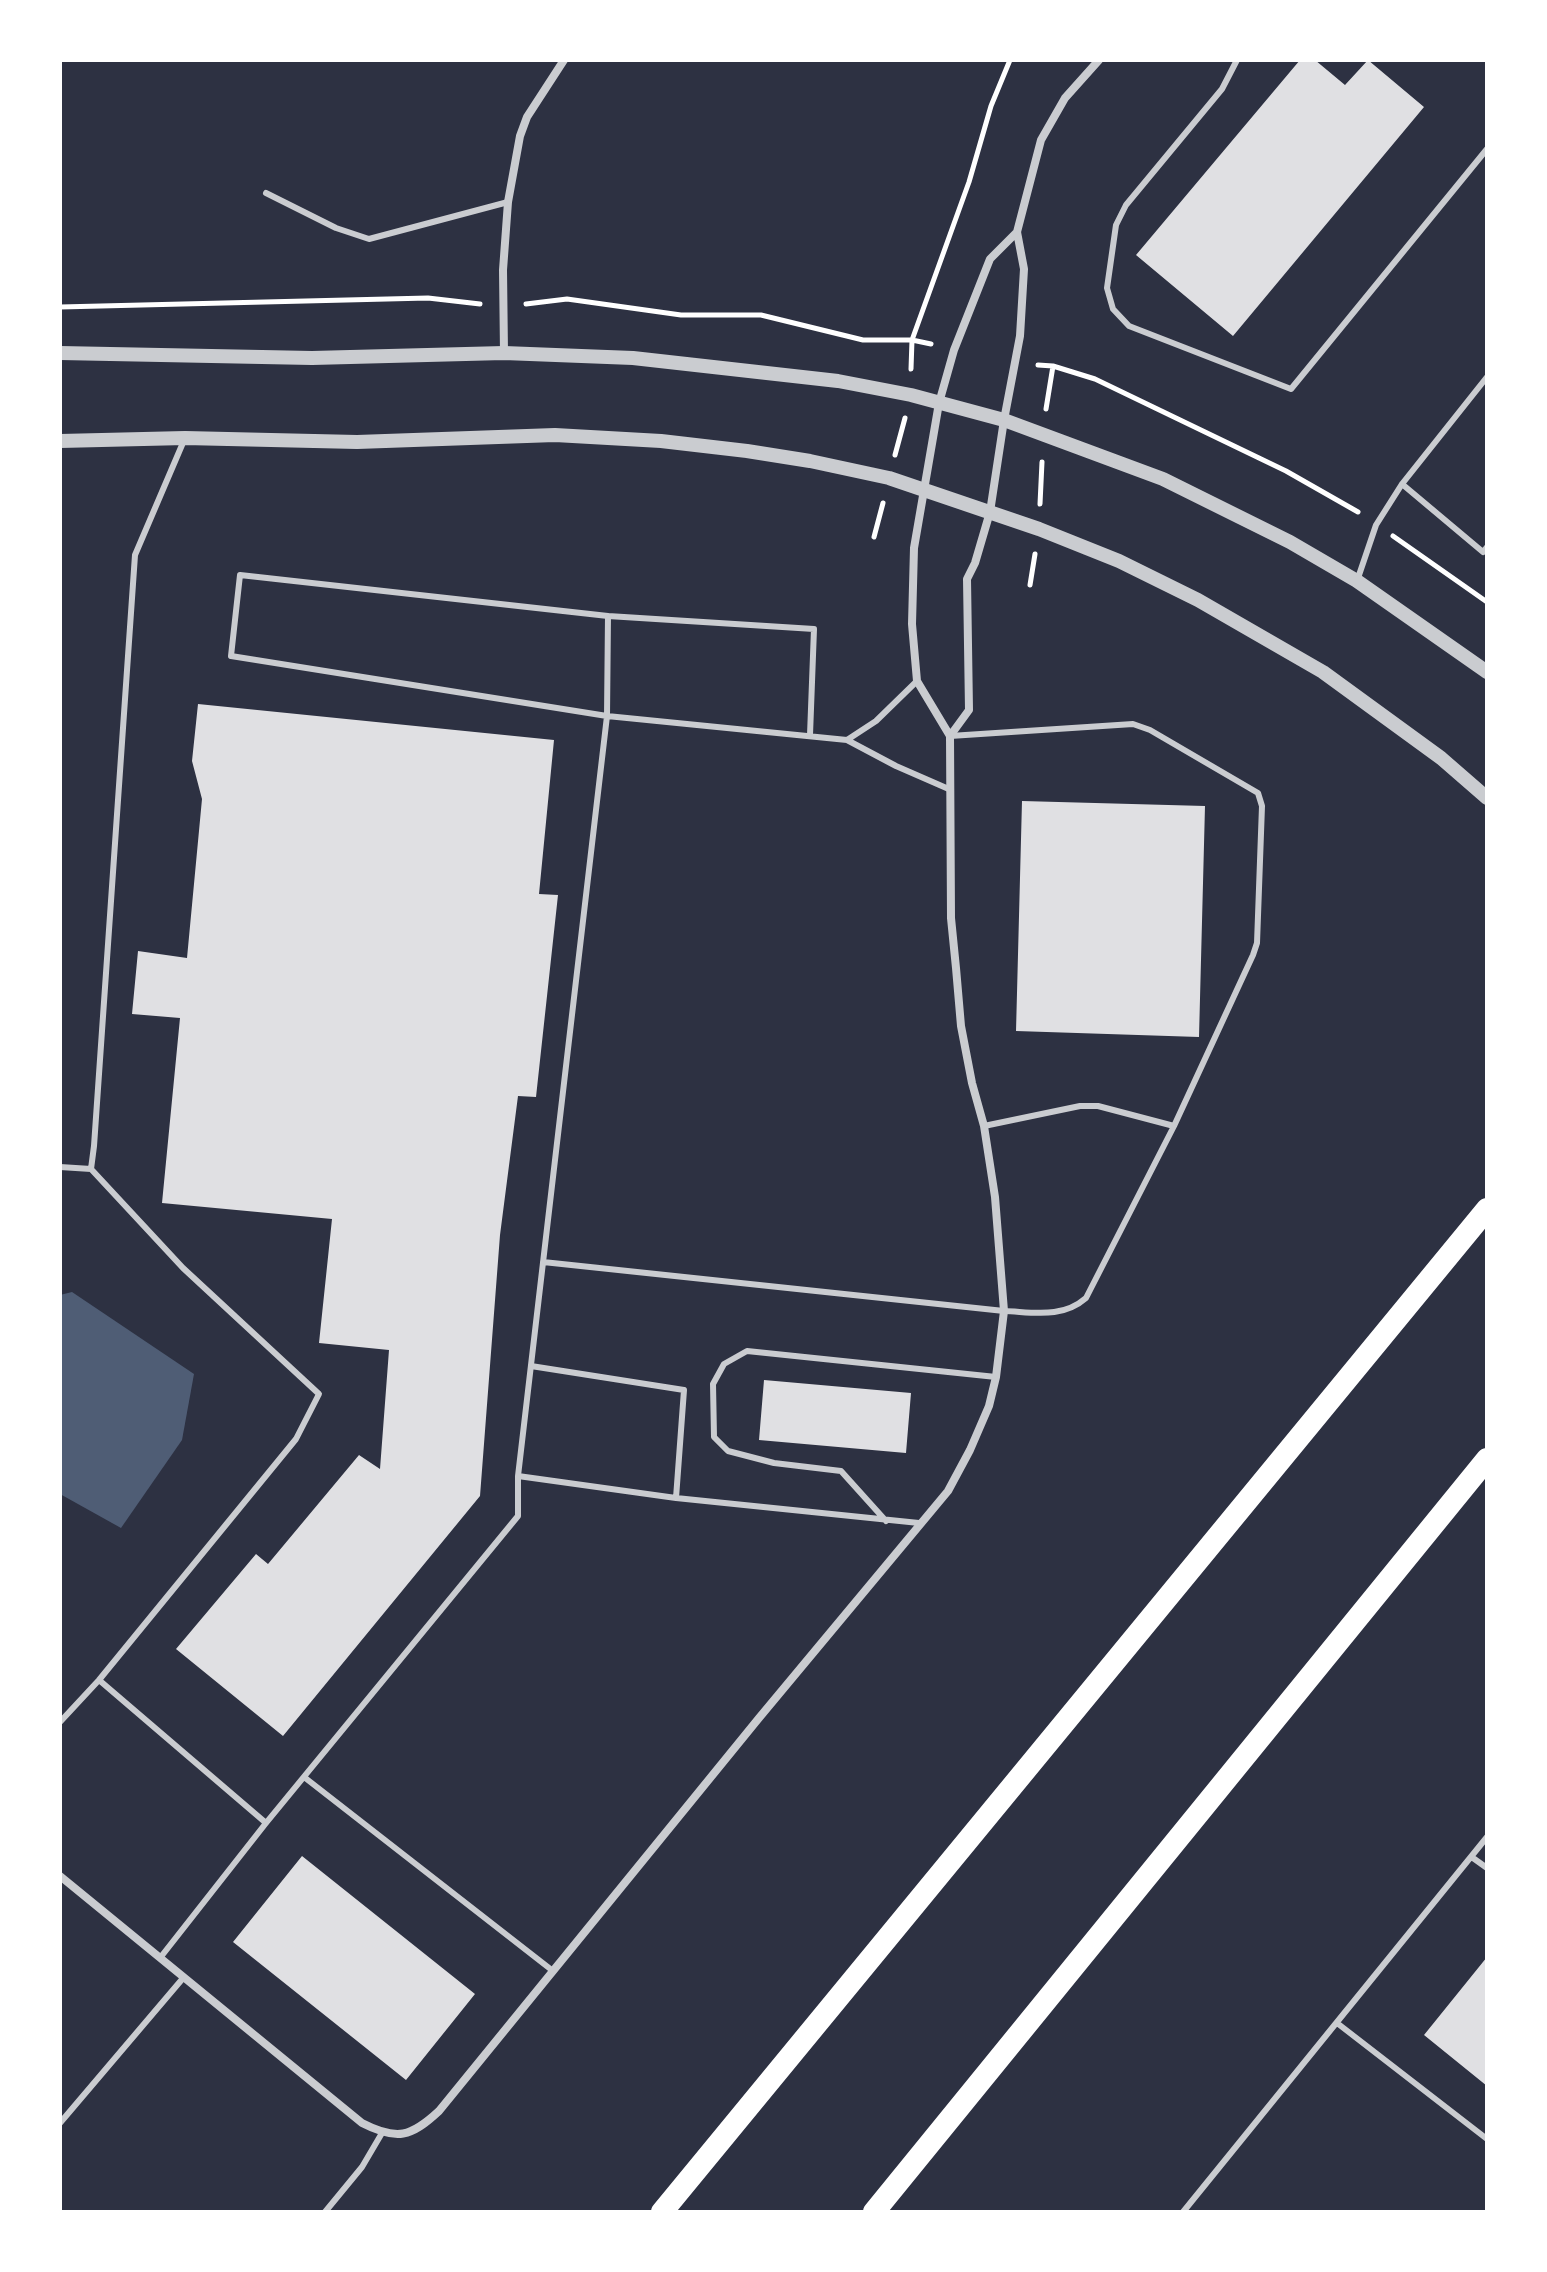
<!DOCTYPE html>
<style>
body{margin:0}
#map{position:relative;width:1547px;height:2272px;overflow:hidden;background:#2d3142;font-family:Jost,sans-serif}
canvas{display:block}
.frame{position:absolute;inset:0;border:62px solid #fff;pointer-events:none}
</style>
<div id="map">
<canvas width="1547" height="2272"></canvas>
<div class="frame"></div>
</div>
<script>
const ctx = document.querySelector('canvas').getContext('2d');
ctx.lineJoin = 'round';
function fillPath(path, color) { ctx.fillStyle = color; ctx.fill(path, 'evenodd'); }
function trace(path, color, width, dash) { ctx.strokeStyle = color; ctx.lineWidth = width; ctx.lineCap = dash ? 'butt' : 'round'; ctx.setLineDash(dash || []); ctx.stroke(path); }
fillPath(new Path2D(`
 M72 1292 194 1374 182 1440 121 1528 60 1494V1295Z`), '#4f5d75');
fillPath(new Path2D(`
 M1300 60H1315L1345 85 1368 60 1424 107 1233 336 1136 255Z
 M198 704 554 740 539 894 558 895 536 1097 518 1096 500 1235 480 1496 283 1736 176 1649 256 1554 268 1564 359 1455 380 1469 389 1350 319 1343 332 1219 162 1203 180 1018 132 1014 138 951 187 958 202 799 192 761Z
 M1022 801 1205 806 1199 1037 1016 1031Z
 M764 1380 911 1393 906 1453 759 1440Z
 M302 1856 475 1994 406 2080 233 1942Z
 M1487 1957V2086L1424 2035Z`), '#e0e0e3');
trace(new Path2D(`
 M526 304 567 299 681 315H761L863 340H912L931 344
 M60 307 428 298 480 304
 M1038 365 1053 366 1095 379 1286 471 1358 512
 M911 369 912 340 969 182 991 106 1010 60
 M1046 409 1053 366
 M895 455 905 418
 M1040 504 1042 462
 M1393 536 1487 602
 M874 537 883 503
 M1030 585 1035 554`), '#fff', 5);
trace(new Path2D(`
 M1237 60 1222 89 1126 205 1116 225 1107 288 1113 309 1129 326 1291 389 1487 149
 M266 193 336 228 369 239 508 202
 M1402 484 1483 552 1487 547
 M1357 581 1376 525 1402 484 1487 377
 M608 616 240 575 231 656 607 716 847 740
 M917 681 876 721 847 740 896 766 951 790
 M984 1126 1080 1106H1098L1174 1126
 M60 1167 91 1169 183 1268 319 1394 296 1439 99 1680 60 1722
 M91 1169 94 1146 135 555 185 438
 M543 1262 1004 1311C1033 1312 1062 1319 1086 1298L1174 1126 1253 955 1257 943 1262 806 1258 793 1150 730 1133 724 950 736
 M531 1366 684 1390 676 1498
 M518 1476 676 1498 919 1523
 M886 1521 841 1471 774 1463 728 1451 714 1437 713 1384 724 1364 747 1351 996 1377
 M99 1680 266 1823
 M304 1777 553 1971
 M1473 1858 1487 1868
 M160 1958 266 1823 518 1516V1476L607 716 608 616 814 629 810 735
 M1337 2023 1487 2139
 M60 2123 184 1977
 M325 2212 362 2167 382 2133
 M1183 2212 1487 1837`), '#caccd0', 6);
trace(new Path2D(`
 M504 353 503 270 508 202 520 136 527 117 564 60
 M950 736 969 710 967 579 975 563 990 512 1004 420 1020 336 1024 269 1017 232 1041 140 1065 98 1099 60
 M60 1876 362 2123C397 2141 411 2137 439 2111L759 1718 948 1491 970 1450 989 1406 996 1377 1004 1311 995 1197 984 1126 972 1083 961 1026 956 968 951 918 950 736 917 681 912 624 914 548 939 403 954 350 990 259 1017 232`), '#caccd0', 8);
trace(new Path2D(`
 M60 353 312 358 504 353 633 358 838 381 911 395 1004 420 1163 479 1290 542 1357 581 1487 672
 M60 441 185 438 357 442 555 435 661 441 747 451 810 461 889 478 1039 529 1119 561 1198 600 1323 672 1441 758 1487 798`), '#caccd0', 14);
trace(new Path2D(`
 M662 2212 1487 1209
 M874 2212 1487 1459`), '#fff', 22);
</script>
